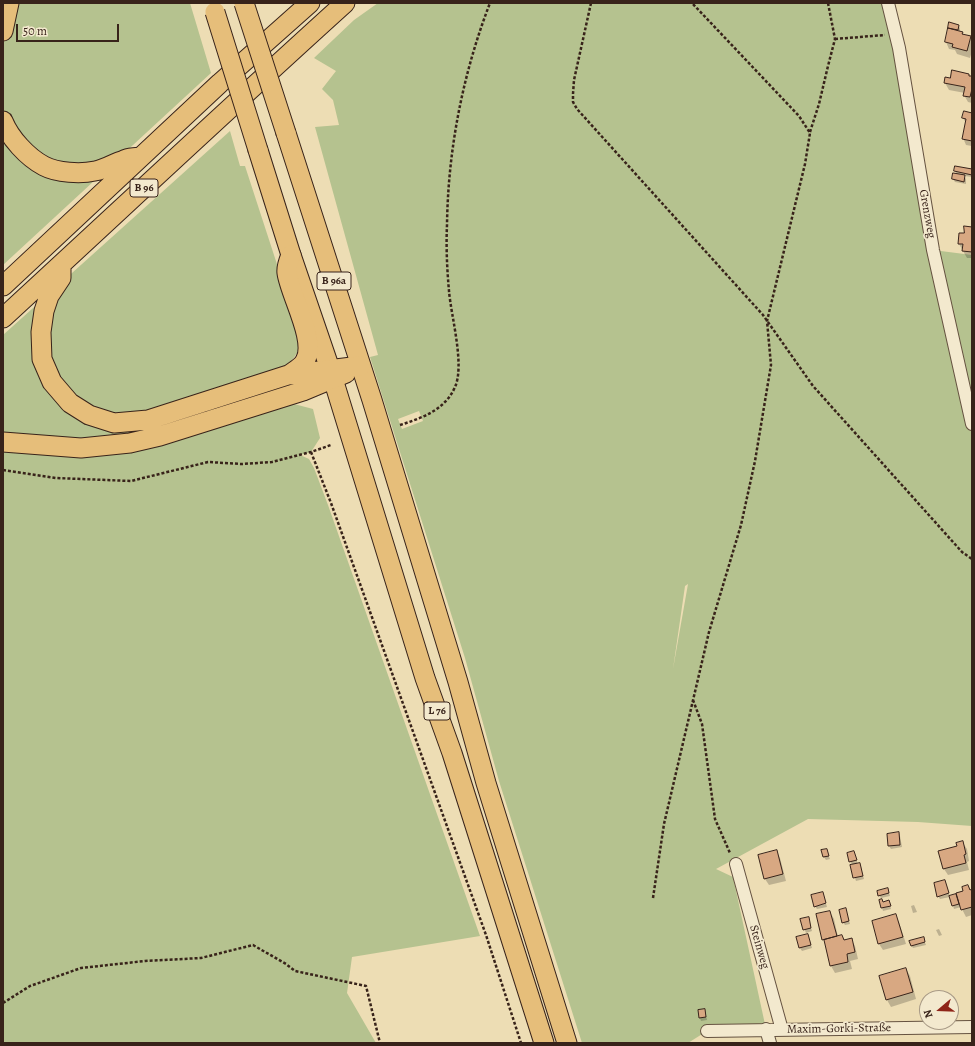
<!DOCTYPE html>
<meta charset="utf-8">
<style>
body{margin:0}
#map{position:relative;width:975px;height:1046px;overflow:hidden;background:#edddb4;font-family:Alegreya,serif}
canvas{display:block}
.frame{position:absolute;inset:0;border:4px solid #38231a;pointer-events:none}
.north{position:absolute;left:919px;top:990px;width:40px;height:40px;box-sizing:border-box;background:#f3e9ce;border:1px solid #a89a86;border-radius:50%;rotate:251deg;font-size:11px;font-weight:700;line-height:16px;text-align:center;color:#38231a}
.north::after{content:'';display:block;margin:auto;width:14px;height:18px;background:#8f2418;clip-path:polygon(50% 0,100% 100%,50% 72%,0 100%)}
.scale{position:absolute;left:16px;top:24px;width:103px;height:18px;box-sizing:border-box;border:2px solid #38231a;border-top:0;padding-left:5px;font-size:12px;line-height:14px;white-space:nowrap;color:#38231a;-webkit-text-stroke:3px #f3e9ce;paint-order:stroke}
</style>
<div id="map">
<canvas width="975" height="1046"></canvas>
<div class="frame"></div>
<div class="north">N</div>
<div class="scale">50 m</div>
</div>
<script>
const ctx = document.querySelector('canvas').getContext('2d');
ctx.lineJoin = 'round';
function fillPath(path, color) { ctx.fillStyle = color; ctx.fill(path, 'evenodd'); }
function trace(path, color, width, dash) { ctx.strokeStyle = color; ctx.lineWidth = width; ctx.lineCap = dash ? 'butt' : 'round'; ctx.setLineDash(dash || []); ctx.stroke(path); }
function drawText(font, color, halo, rows, align = 'center') {
  ctx.font = font + ' Alegreya,serif'; ctx.lineWidth = 3.5; ctx.setLineDash([]); ctx.textBaseline = 'middle'; ctx.strokeStyle = halo; ctx.fillStyle = color; for (const [text, x, y, turn = 0] of rows) {
    ctx.save(); ctx.translate(x, y); ctx.rotate((+turn || 0) * Math.PI / 180); ctx.textAlign = isNaN(turn) ? turn : align; if (halo) ctx.strokeText(text, 0, 0); ctx.fillText(text, 0, 0); ctx.restore();
  }
}
fillPath(new Path2D(`
 M3 3H190L211 73 3 265Z
 M378 3H888L933 250 972 255V826L918 822 808 819 716 869 733 877 766 1029 707 1031 688 1043H582L499 781 465 658 370 357 378 355 315 127 339 125 333 100 322 89 336 71 314 58 354 20ZM419 411 423 421 402 429 398 419ZM688 584 673 669 685 586Z
 M230 131 240 166H245L301 338C299 354 294 359 282 369L294 404 313 409 320 438 311 452 300 455 309 459 314 468 328 505 480 936 352 957 347 993 376 1043H3V335Z`), '#b5c28f');
fillPath(new Path2D(`
 M959 26 960 29V32H962L964 35 970 36 972 40V51L970 58 957 54 955 50 949 49 946 42 950 29 949 28Z
 M968 75 970 77H972V103L968 102 964 95 965 93 949 90 945 83 951 79Z
 M972 115V146L966 145 963 138 966 123 963 118Z
 M956 167 972 170V177L964 176 966 179V184L955 182 953 179 957 175 955 171Z
 M972 228V258H967L959 244 965 234Z
 M899 833 900 836 902 847 891 849 889 846Z
 M963 843 967 849 969 861 967 862 969 870 948 875 944 869 958 847Z
 M826 850 830 859 826 860 824 857Z
 M776 851 780 858 786 881 769 885 765 879 759 856Z
 M854 852 858 865 861 867 864 879 856 881 851 866H853L850 861Z
 M945 881 950 897 940 899 938 896Z
 M888 889 890 896 881 898 879 895Z
 M972 890V915L966 917 961 907 954 909 950 896Z
 M823 893 827 907 817 909 815 906Z
 M880 901 883 903H889L891 909 883 911Z
 M914 905 917 912 913 913 911 906Z
 M830 912 834 919 838 937 842 936 845 941 851 939 855 946 858 959 850 961 852 969 835 973 831 966 817 915Z
 M847 913 850 924 845 925 843 922Z
 M895 915 899 922 906 944 883 950 879 944Z
 M808 918 812 931 806 933 801 920Z
 M939 929 942 935 939 936 936 930Z
 M808 935 812 948 802 951 800 948Z
 M923 938 926 945 913 948 911 945Z
 M906 969 910 976 916 999 891 1007 887 1000 880 977Z
 M705 1010 707 1020 701 1021 700 1018Z`), '#0003');
const building = new Path2D(`
 M949 22 959 25 958 30 948 28Z
 M948 28 963 32 962 34 971 36 967 51 952 47 953 44 945 42Z
 M952 70 969 74V76H972V89L970 97 963 96 965 87 944 83 945 77 950 78Z
 M964 111 972 113V141L962 139 966 119 962 118Z
 M955 166 972 169V175L954 171Z
 M953 173 965 175 964 182 952 179Z
 M964 226 972 227V252L962 251 963 244H958L959 233H964Z
 M899 832 900 845 888 846 887 834Z
 M963 841 966 854 964 855 966 863 943 869 938 851 957 846 956 843Z
 M827 849 829 856 823 857 821 850Z
 M777 850 783 874 764 879 758 855Z
 M854 851 857 860 849 862 847 853Z
 M860 863 863 876 853 878 850 865Z
 M945 880 949 893 937 897 934 883Z
 M968 885 970 890 972 889V907L961 910 956 893 963 891 962 887Z
 M888 888 889 893 878 896 877 891Z
 M823 892 826 903 814 907 811 895Z
 M956 894 959 904 952 906 949 896Z
 M882 899 883 902 889 900 891 906 881 908 879 900Z
 M846 908 849 921 842 923 839 910Z
 M830 911 837 936 822 940 816 914Z
 M896 914 903 937 878 944 872 921Z
 M809 917 811 928 803 930 800 919Z
 M808 934 811 945 799 948 796 937Z
 M842 935 844 940 852 938 855 952 847 954 848 962 830 966 824 940Z
 M924 937 925 942 911 946 909 941Z
 M906 968 913 992 886 1000 879 976Z
 M705 1009 706 1017 699 1018 698 1010Z`);
fillPath(building, '#d8a882');
trace(building, '#38231a', 1);
const minor = new Path2D(`
 M888 3 899 48 933 250 972 424
 M736 864 782 1030
 M766 1029 770 1043
 M707 1031 972 1027`);
const primary = new Path2D(`
 M286 133 372 400 458 682 486 783 567 1043
 M258 150 291 255 330 369 425 678 452 753 544 1043`);
const trunk = new Path2D(`
 M3 31 9 3
 M3 121C10 138 27 157 44 166 57 173 81 174 95 171 106 169 114 163 124 160 128 158 134 158 139 157
 M61 268V278L49 296 44 311 41 332 42 359 52 382 70 403 89 415 114 423 148 420 288 375 360 366
 M3 286 220 83 310 3
 M3 318C117 213 230 107 345 3
 M289 375C294 371 302 367 305 361 317 341 290 295 287 273 286 267 289 260 291 255
 M3 442 81 448 130 443 160 436 303 391 346 373`);
trace(minor, '#655240', 14);
trace(primary, '#38231a', 21);
trace(trunk, '#38231a', 21);
trace(new Path2D(`
 M591 3 574 80 573 94V102L577 109 763 315 813 386 962 552 972 559
 M835 39 885 35
 M810 132 819 104 828 66 835 39 828 3
 M400 425C422 418 445 410 455 387 465 365 451 316 449 291 447 269 446 246 447 225 448 149 463 73 490 3
 M311 452 331 503 486 935 521 1043
 M3 470 56 478 131 481 208 462 242 464 272 462 311 452 331 445
 M693 700 702 724 715 819 730 853
 M653 898 664 824 709 632 741 525 755 461 771 365 767 321 805 164 810 133 799 116 692 3
 M3 1003 30 986 81 968 145 961 201 958 253 945 286 964 295 971 366 986 380 1043`), '#38231a', 2.5, [3, 2]);
trace(minor, '#f3e9ce', 12);
trace(primary, '#e6be7a', 19);
trace(trunk, '#e6be7a', 19);
const primaryBridge = new Path2D(`
 M244 3 286 133
 M215 12 258 150`);
trace(primaryBridge, '#38231a', 21, []);
trace(primaryBridge, '#e6be7a', 19);
for (const [x, y, w] of [
 [144,188,28],
 [334,281,34],
 [437,711,26]
]) { const box = new Path2D(); box.roundRect(x - w / 2, y - 9, w, 18, 3); ctx.fillStyle = '#f3e9ce'; ctx.fill(box); trace(box, '#38231a', 1); }
drawText('bold 11px', '#38231a', null, [
 ["B 96",144,188],
 ["B 96a",334,281],
 ["L 76",437,711]
]);
drawText('12px', '#38231a', '#f3e9ce', [
 ["Grenzweg",927,214,80],
 ["Steinweg",759,947,74],
 ["Maxim-Gorki-Straße",839,1029,-1]
]);
</script>
